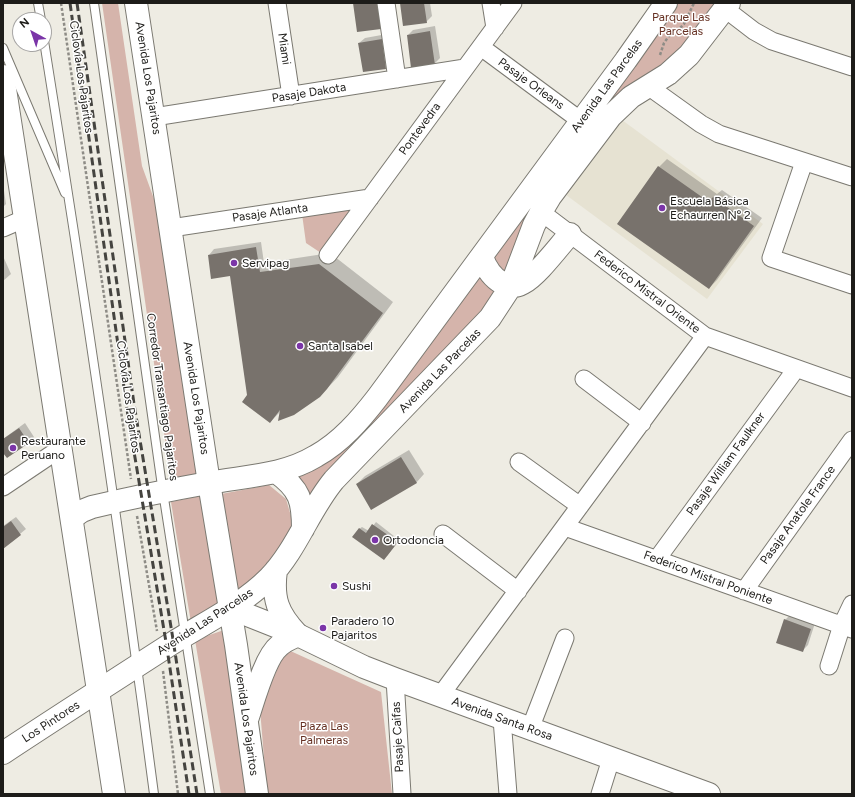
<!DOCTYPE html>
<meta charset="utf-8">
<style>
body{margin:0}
#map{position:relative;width:855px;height:797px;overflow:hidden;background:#eeece3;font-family:Figtree,sans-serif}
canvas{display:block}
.frame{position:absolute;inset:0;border:4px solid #1d1c19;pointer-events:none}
.north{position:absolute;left:12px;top:12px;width:40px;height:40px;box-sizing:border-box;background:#fff;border:1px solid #a5a4a3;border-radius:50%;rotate:320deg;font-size:11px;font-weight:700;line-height:16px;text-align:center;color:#1d1c19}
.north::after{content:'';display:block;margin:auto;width:14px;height:18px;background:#7b35a8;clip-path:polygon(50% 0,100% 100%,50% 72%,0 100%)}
</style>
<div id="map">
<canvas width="855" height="797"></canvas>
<div class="frame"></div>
<div class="north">N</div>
</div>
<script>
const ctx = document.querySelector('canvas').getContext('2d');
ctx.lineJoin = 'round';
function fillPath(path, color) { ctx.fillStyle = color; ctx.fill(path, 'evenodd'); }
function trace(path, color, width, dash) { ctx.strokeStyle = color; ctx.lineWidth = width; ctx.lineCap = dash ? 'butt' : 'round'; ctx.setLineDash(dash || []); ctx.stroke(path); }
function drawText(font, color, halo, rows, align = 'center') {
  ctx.font = font + ' Figtree,sans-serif'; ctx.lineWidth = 3; ctx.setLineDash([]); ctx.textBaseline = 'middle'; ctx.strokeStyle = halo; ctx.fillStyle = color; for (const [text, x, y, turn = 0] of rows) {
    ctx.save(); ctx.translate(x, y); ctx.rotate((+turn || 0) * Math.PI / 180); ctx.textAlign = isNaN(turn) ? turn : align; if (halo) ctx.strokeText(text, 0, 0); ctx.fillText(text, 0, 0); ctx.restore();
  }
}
fillPath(new Path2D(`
 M618 117 763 224 707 299 562 192Z`), '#e6e2d2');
fillPath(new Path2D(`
 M102 3H118L142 166 162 221 197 476 171 481Z
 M675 3H718L671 65 612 107 498 294 308 500 293 477 313 466Z
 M358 204 321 253 306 243 302 214Z
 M269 485 286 499 293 523 287 538 267 569 239 594 221 494Z
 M200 496 220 604 191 623 171 502Z
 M224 630 247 794H221L195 640Z
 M286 649 381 692 392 794H267L260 709Z`), '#d5b4ab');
fillPath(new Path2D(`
 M401 3H430L432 16 426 22Z
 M435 26 440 58 434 64 408 35 413 30Z
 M387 34 391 62 386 68 359 43 365 38Z
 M667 159 717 194 722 190 762 218 717 280 709 288 619 224 659 167Z
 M3 184 6 204 3 207Z
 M261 242 264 263 330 253 393 302 338 377 320 396 281 411 270 422 248 396 233 275 212 278 209 255 214 249Z
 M3 256 11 274 3 281Z
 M25 423 34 437 29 442 7 457 3 451V439Z
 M409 450 424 474 416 483 357 484 365 476Z
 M16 517 26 529 3 548V526Z
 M376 522 399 540 387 556 359 529 362 527 369 531Z
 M790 615 815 623 808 645 802 651 785 620Z`), '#0003');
fillPath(new Path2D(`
 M353 3H377L381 29 357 32Z
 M400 3H424L427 23 403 26Z
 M430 31 435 65 411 68 407 35Z
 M382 39 386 69 363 72 358 43Z
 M658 166 709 202 713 197 754 226 709 289 617 224Z
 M256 247 260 272 319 264 383 313 327 389 320 397 294 415 278 421 280 410 270 423 242 402 247 395 230 276 211 279 208 255Z
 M19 428 29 443 7 458 3 453V439Z
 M401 457 417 483 371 510 356 484Z
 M11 521 21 535 3 549V527Z
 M372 524 398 542 384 560 352 537 359 528 366 533Z
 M784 619 811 629 803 652 776 643Z`), '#78726c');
const lane = new Path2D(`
 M38 3 41 20
 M94 3 161 479 210 794
 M44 41C84 291 121 542 154 794
 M3 48 65 193`);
const street = new Path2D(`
 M277 3 291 96
 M386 3 397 79
 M491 3 495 28
 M724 8 754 31 772 41 852 67
 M481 47 581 121
 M648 86 701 124 719 134 852 177
 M154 117 465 68
 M804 162 771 258 852 285
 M541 212 705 336 852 388
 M3 228 26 218
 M171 228 370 198
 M328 255 513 3
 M584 379 642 423
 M519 462 580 506
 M3 487 61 448
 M565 527 852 629
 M443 534 518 591
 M657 559 796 369
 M744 591 852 440
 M829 666 842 625 852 604
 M395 679 402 794
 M440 696 705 336
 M502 719 508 794
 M530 729 565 638
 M600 794 611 759`);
const secondary = new Path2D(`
 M482 257C486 268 491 277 502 283 509 287 516 287 523 283 537 276 559 246 570 234
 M276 472C300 489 303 501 303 529
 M72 518 82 511 92 507C130 498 169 490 208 483 245 476 283 476 316 456 341 442 360 420 377 398L626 60 666 3
 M276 570C272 599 278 614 297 634
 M230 608 298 635 364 667 395 679 709 794
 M3 753C59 716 115 680 171 644 204 623 241 606 269 578 297 549 309 510 334 480L490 318 511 286 534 225 541 212 550 197 611 116 631 97 668 74 689 55 729 3`);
const primary = new Path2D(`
 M136 3 209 483 236 645 257 794
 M3 76 114 794
 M248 717C254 699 265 657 279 646 284 641 292 638 298 635`);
trace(lane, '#7b7971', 10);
trace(street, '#7b7971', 19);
trace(secondary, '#7b7971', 24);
trace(primary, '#7b7971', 24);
trace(new Path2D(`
 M61 3 131 479
 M660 55 664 43 669 36 680 28 684 24 693 5 695 3
 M137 516 157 631
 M163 671 178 794`), '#8e8c86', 2.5, [3, 2]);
trace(lane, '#fff', 8);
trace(street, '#fff', 17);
trace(secondary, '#fff', 22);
trace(primary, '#fff', 22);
trace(new Path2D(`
 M70 3 128 416 166 642 189 794
 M77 3 134 404 172 633 197 794`), '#454440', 3, [8, 4]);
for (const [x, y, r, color] of [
 [662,208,4,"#7b35a8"],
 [234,263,4,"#7b35a8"],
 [300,346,4,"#7b35a8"],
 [13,448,4,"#7b35a8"],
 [375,540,4,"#7b35a8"],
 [334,586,4,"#7b35a8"],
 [323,628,4,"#7b35a8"]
]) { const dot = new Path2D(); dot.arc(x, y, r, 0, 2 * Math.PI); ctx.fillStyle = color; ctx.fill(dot); trace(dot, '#fff', 1.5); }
drawText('12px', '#663123', '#fff', [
 ["Parque Las",681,17],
 ["Parcelas",681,31],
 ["Plaza Las",324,726],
 ["Palmeras",324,740]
]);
drawText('12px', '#1d1c19', '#fff', [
 ["Miami",284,49,82],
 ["Ciclovía Los Pajaritos",81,77,82],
 ["Avenida Los Pajaritos",148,78,81],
 ["Pasaje Orleans",531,84,36],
 ["Avenida Las Parcelas",607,86,-54],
 ["Pasaje Dakota",309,93,-9],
 ["Pontevedra",420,129,-54],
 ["Pasaje Atlanta",270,213,-8],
 ["Federico Mistral Oriente",647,292,37],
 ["Avenida Las Parcelas",440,371,-46],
 ["Ciclovía Los Pajaritos",128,397,82],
 ["Corredor Transantiago Pajaritos",162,397,82],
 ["Avenida Los Pajaritos",196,398,81],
 ["Pasaje William Faulkner",726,464,-54],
 ["Pasaje Anatole France",798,515,-54],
 ["Federico Mistral Poniente",708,578,20],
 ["Avenida Las Parcelas",205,622,-33],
 ["Avenida Los Pajaritos",246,719,82],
 ["Avenida Santa Rosa",502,719,20],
 ["Los Pintores",51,722,-33],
 ["Pasaje Caifas",398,737,-93]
]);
drawText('12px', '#1d1c19', '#fff', [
 ["Escuela Básica",670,201],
 ["Echaurren Nº 2",670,215],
 ["Servipag",242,263],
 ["Santa Isabel",308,346],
 ["Restaurante",21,441],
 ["Peruano",21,455],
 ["Ortodoncia",383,540],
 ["Sushi",342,586],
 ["Paradero 10",331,621],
 ["Pajaritos",331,635]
], 'left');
</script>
